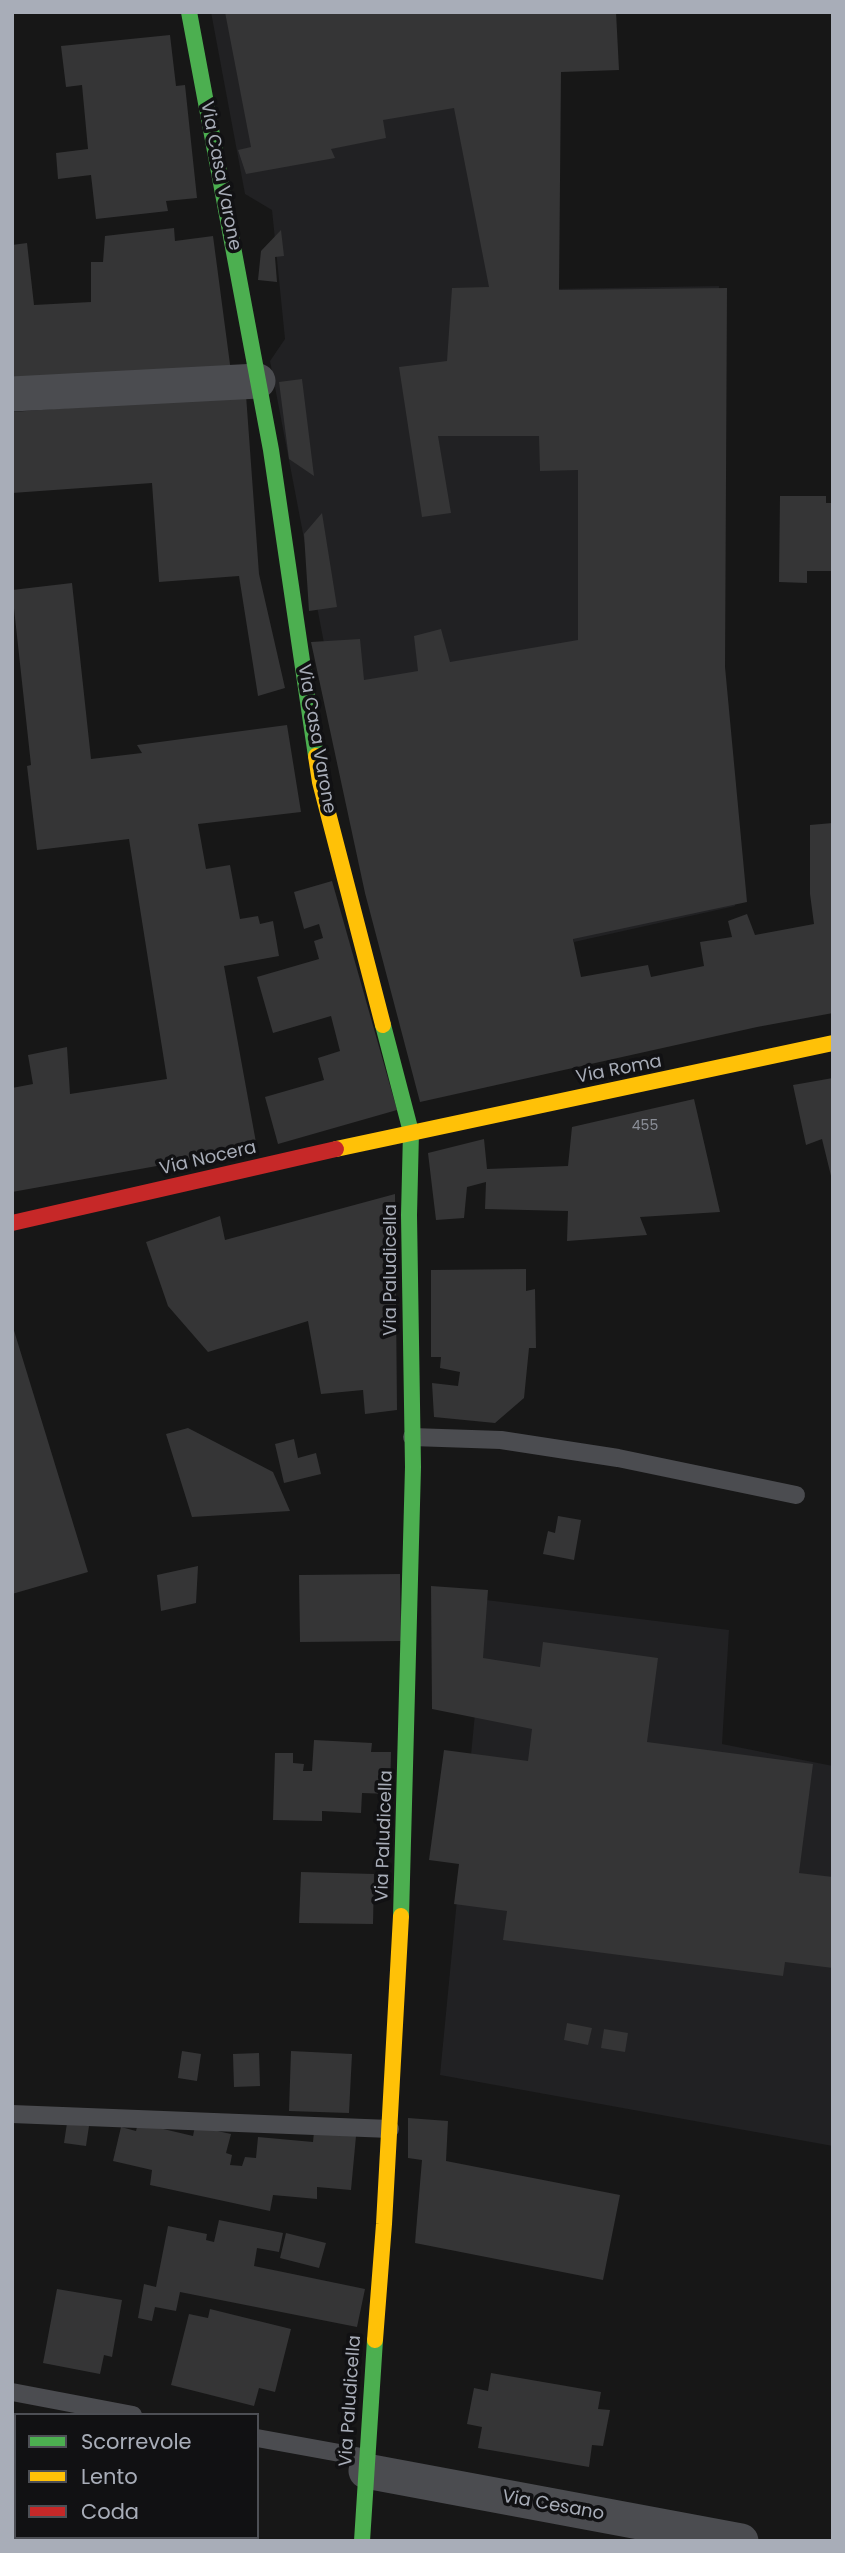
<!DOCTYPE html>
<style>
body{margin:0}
#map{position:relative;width:845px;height:2553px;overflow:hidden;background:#171717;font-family:Poppins,sans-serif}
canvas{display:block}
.frame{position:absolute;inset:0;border:14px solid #a8adb8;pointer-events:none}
.legend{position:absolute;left:14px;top:2413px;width:245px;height:126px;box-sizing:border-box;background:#111113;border:2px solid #4d4f55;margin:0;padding:9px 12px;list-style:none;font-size:21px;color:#a8adb8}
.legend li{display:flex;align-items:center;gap:14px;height:35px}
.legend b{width:35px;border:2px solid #4d4f55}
</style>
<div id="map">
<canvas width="845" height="2553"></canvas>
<div class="frame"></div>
<ul class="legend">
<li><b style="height:9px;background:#4caf50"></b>Scorrevole</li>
<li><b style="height:9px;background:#ffc107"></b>Lento</li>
<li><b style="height:9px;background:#c62828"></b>Coda</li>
</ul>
</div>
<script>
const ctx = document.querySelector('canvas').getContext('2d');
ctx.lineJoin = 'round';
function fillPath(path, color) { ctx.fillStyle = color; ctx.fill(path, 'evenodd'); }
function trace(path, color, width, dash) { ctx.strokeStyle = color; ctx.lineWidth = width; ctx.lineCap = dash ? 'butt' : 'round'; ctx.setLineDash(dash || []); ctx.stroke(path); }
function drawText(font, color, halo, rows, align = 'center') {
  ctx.font = font + ' Poppins,sans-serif'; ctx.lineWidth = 7; ctx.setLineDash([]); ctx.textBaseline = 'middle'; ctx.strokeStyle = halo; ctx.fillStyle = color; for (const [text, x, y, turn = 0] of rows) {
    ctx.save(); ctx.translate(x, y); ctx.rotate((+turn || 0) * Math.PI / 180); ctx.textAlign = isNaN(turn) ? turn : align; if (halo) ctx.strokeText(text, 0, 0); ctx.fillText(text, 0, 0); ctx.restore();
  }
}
fillPath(new Path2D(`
 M211 12H542L549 289 719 286 715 663 735 906 574 942 555 874 372 894 270 361 285 339 272 210 245 194Z
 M486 1600 729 1630 722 1744 833 1766V2146L440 2075Z`), '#212123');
fillPath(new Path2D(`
 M225 12H616L619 70 561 72 559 290 727 288 725 667 747 902 573 939 581 977 648 965 651 977 704 966 700 942 732 937 728 921 747 914 755 935 814 924 810 894V825L833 823V1013L757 1027 420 1102 365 893 311 642 360 639 364 680 418 671 414 636 441 629 450 662 578 640V470L540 471 539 436H438L451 513 422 517 399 367 447 361 452 288 489 287 454 108 383 120 386 138 331 149 335 158 246 174 238 150 251 147Z
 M170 35 176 86 185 85 197 198 166 201 168 211 96 219 91 175 58 179 56 153 88 149 82 85 66 87 61 46Z
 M174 228 175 241 213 236 231 372 12 386V245L27 243 34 305 91 302V262H103L105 236Z
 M281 230 284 256 275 257 277 282 258 280 261 251Z
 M302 379 314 476 289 459 279 382Z
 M246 395 259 574 285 688 258 696 239 576 159 582 152 483 12 493V412Z
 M780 496H826V503H833V571H807V583L779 582Z
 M322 513 337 607 309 611 304 534Z
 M72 583 91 759 142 753 137 745 287 725 301 812 198 824 206 869 230 865 240 919 258 916 260 924 273 921 279 956 224 966 257 1148 12 1192V1088L33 1084 28 1055 67 1047 70 1094 167 1079 129 839 37 850 27 766 31 765 12 590Z
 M332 881 397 1110 278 1144 265 1097 324 1080 318 1058 340 1051 331 1016 273 1033 257 977 319 959 314 941 323 938 319 924 304 929 294 892Z
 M833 1078V1180H832L822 1139 806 1145 793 1085Z
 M694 1099 720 1212 640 1217 647 1235 567 1241 568 1211 485 1209 486 1182 467 1187 464 1218 436 1220 428 1153 484 1139 487 1169 568 1166 572 1127Z
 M395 1194 397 1410 365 1414 363 1390 321 1394 308 1321 208 1352 168 1306 146 1242 220 1216 225 1240Z
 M526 1269V1291L535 1289 536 1348H529L524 1398 495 1423 434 1417 432 1383 458 1386 460 1372 440 1368 441 1357H431V1270Z
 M12 1324 88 1572 12 1594Z
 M188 1428 273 1472 290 1511 192 1517 166 1434Z
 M294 1439 298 1458 316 1453 321 1474 284 1483 275 1444Z
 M558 1516 581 1520 574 1560 543 1554 548 1531 555 1533Z
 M198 1566 196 1603 161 1611 157 1575Z
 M400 1574 401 1641 300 1642 299 1575Z
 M431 1586 488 1590 483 1658 540 1667 543 1642 658 1658 647 1742 813 1764 799 1873 833 1877V1968L785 1962 783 1976 503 1940 507 1911 454 1904 459 1864 429 1860 444 1750 528 1761 532 1729 432 1709Z
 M314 1740 372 1743 371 1752H391L390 1794 362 1793 361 1813 322 1811V1821L273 1820 275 1753H293V1763L304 1764 303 1771H312Z
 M301 1872 374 1874 373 1924 299 1923Z
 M567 2023 592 2028 588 2045 564 2040Z
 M604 2029 628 2033 625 2052 601 2048Z
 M182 2051 201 2054 197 2081 178 2078Z
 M291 2051 352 2054 349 2113 289 2111Z
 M259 2053 260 2086 234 2087 233 2054Z
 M408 2118 448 2121 446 2161 620 2195 603 2280 415 2243 422 2160 408 2158Z
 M67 2123 89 2126 86 2146 64 2143Z
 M138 2123 193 2136 195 2126 231 2134 226 2153 232 2155 230 2165 242 2166 245 2157 256 2158 258 2137 313 2142 314 2132 356 2136 351 2190 317 2187V2199L273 2195 270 2211 150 2185 152 2170 113 2161 121 2127 136 2131Z
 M219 2220 283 2233 279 2252 257 2248 254 2266 365 2289 357 2327 180 2292 176 2311 155 2307 152 2321 138 2318 144 2284 156 2287 168 2226 207 2234 206 2240 214 2242Z
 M286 2233 326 2243 319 2268 280 2258Z
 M57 2289 122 2300 112 2357 104 2355 100 2374 43 2363Z
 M210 2309 291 2329 275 2392 259 2388 254 2406 171 2385 189 2314 208 2318Z
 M491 2373 601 2392 598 2409 610 2410 603 2446 592 2445 589 2467 478 2448 482 2427 467 2424 474 2388 488 2391Z
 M12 2421 16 2422V2495L12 2494Z`), '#353536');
trace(new Path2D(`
 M412 1437 501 1440 618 1458 796 1495
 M12 2114 390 2129
 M12 2392 133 2415
 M257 2438 367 2458
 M12 2522 16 2523
 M90 2537 108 2541`), '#4b4c50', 18);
trace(new Path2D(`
 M12 394 258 381
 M366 2471 741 2541`), '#4b4c50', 35);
trace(new Path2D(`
 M189 12 271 450 316 756
 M383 1025 411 1132 409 1215 413 1467 401 1916
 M362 2541 375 2340`), '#4caf50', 16);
trace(new Path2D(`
 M316 756 320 782 383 1025
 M336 1149 833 1043
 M375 2340 384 2224 401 1916`), '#ffc107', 16);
trace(new Path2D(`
 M12 1223 336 1149`), '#c62828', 16);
drawText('14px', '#8b8f98', null, [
 ["455",645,1126]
]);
drawText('18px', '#a8adb8', '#111113', [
 ["Via Casa Varone",220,176,79],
 ["Via Casa Varone",316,739,80],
 ["Via Roma",619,1070,-11],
 ["Via Nocera",208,1159,-13],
 ["Via Paludicella",391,1270,-90],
 ["Via Paludicella",385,1836,-88],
 ["Via Paludicella",351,2401,-86],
 ["Via Cesano",553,2506,10]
]);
</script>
